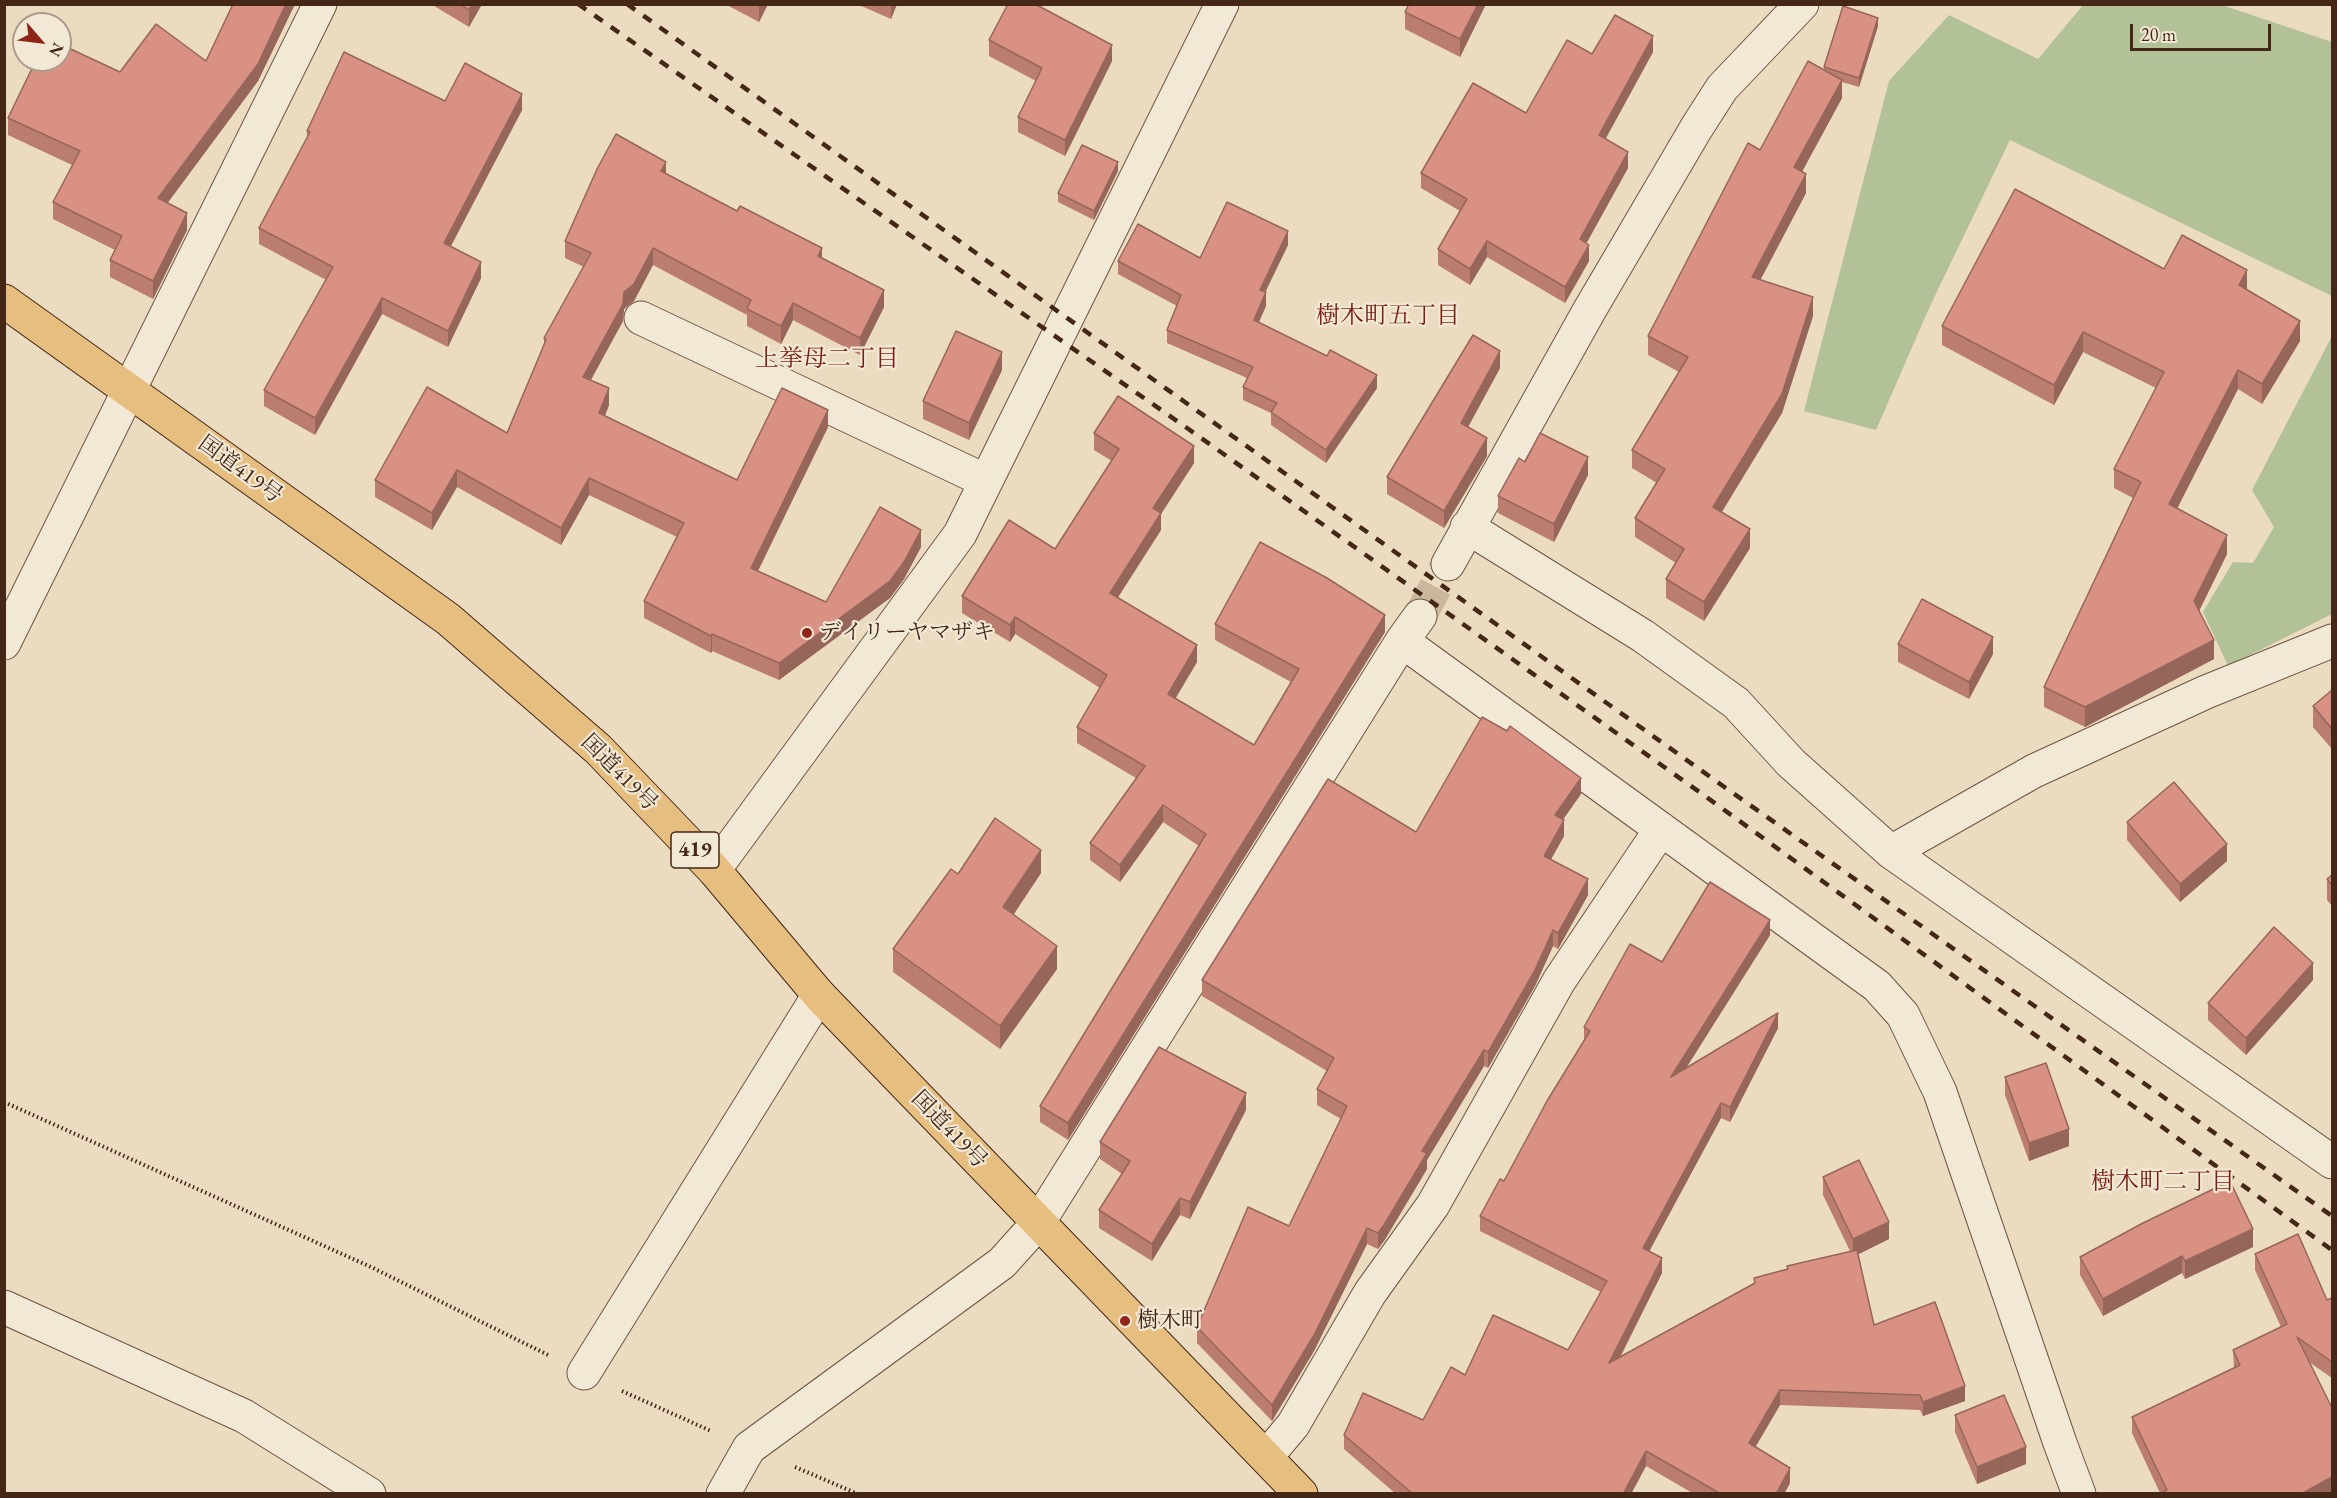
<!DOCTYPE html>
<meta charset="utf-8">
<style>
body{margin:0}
#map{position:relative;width:2337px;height:1498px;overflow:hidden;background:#ebdbc0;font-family:"EB Garamond",serif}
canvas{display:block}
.frame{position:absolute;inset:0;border:6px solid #442717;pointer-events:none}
.north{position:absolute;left:12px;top:12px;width:60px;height:60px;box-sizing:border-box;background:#f2e8d6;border:2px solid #ac9b8a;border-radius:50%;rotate:118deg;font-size:16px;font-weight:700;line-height:24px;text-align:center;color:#442717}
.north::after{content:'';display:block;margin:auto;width:21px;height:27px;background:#8f2418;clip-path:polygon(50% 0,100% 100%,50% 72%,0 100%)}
.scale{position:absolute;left:2130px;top:24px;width:141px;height:27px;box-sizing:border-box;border:3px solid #442717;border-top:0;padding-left:8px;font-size:18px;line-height:21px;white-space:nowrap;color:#442717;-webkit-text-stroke:4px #f2e8d6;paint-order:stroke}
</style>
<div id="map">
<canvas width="2337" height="1498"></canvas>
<div class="frame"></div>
<div class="north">N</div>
<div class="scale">20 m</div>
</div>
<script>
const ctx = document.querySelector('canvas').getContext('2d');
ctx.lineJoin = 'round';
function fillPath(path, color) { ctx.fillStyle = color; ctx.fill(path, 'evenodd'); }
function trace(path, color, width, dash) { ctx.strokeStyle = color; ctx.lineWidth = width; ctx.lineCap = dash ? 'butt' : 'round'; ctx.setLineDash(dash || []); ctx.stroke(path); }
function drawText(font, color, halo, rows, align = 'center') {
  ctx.font = font + ' "EB Garamond","Noto Serif JP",serif'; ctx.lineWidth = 4.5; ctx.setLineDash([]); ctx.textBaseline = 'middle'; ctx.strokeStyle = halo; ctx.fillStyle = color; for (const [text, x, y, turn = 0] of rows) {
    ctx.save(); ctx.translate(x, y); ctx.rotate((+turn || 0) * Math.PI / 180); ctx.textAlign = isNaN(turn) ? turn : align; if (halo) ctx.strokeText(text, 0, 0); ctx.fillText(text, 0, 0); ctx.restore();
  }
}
fillPath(new Path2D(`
 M2083 5H2222L2332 42V296L2010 140 1930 306 1876 430 1804 411 1889 81 1949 15 2038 59Z
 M2332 336V614L2228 666 2203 612 2233 562 2253 563 2274 527 2252 490Z`), '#b2c197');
trace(new Path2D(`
 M1420 616 1448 564`), '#cab79e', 33, [33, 16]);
const street = new Path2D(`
 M641 318 986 481
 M1467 527 1643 636 1736 703 1791 763 1891 852 2332 1162
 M1448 564 1589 311 1697 127 1722 88 1802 4
 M1402 641 1877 986 1903 1015 1940 1092 2060 1443 2079 1494
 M4 643 320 4
 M1891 852 2034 771 2206 692 2332 641
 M714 870 960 534 1222 4
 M4 1307 244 1416 369 1494
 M584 1373 819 995
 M1267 1456 1293 1425 1370 1293 1433 1205 1559 981 1661 829
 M723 1494 749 1448 1002 1263 1038 1223 1402 641 1420 616`);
const highway = new Path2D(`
 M4 301 448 619 598 749 714 870 819 995 1301 1494`);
trace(street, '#6e5441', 35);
trace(highway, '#442717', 35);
trace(new Path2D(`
 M4 1102 371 1267 548 1355
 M622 1391 711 1431
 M795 1467 858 1494`), '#442717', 4, [1.5, 3]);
trace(street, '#f2e8d6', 33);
trace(highway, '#e6be80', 33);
trace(new Path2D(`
 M578 4 1187 428 1705 796 2332 1250
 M627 4 1723 786 2332 1216`), '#442717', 4.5, [10, 10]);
fillPath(new Path2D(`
 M233 4H295L258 81 167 203 187 230 153 299 110 277V260L115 250 53 219V202L72 165 8 135V118L120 72 206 61Z
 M431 4H482L469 27Z
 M725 4H768L759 22Z
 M857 4H897L891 19Z
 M1486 4 1460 57 1405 29V12Z
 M1878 26 1859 87 1842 82V98L1802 172 1806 193 1760 280 1813 316 1782 413 1722 512 1750 548 1704 621 1666 598V579L1676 563 1635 537V518L1657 483 1632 468V450L1679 372 1648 355V336L1760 150 1824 70V67Z
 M989 40 1112 61 1065 156 1018 132V117L1036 81 989 56Z
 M1653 52 1605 139 1628 168 1586 243 1589 261 1565 303 1487 257 1470 285 1438 265V249L1460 211 1421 188V173L1526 113 1592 54Z
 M445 101 522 110 451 246 481 278 448 347 382 314 315 435 264 406V390L326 280 259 244V228L307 138V131Z
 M1118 171 1094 220 1058 202V193Z
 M666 174 822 258 884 307 860 355 793 320 781 344 747 326V315L653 265 634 301 624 309 623 321 591 380 609 405 605 416 737 480 828 427 758 571 826 602 921 547 904 579 890 598 779 680 712 651 711 653 644 618V601L677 537 589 495 561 545 457 487 432 530 375 497V480L507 433 544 344V338L584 267 565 258V241Z
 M1288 245 1265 292 1266 306 1259 322 1377 388 1326 463 1271 425V413L1243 400V387L1247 378 1167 343V330L1177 306 1118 274V261L1200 258Z
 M2164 269 2247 290 2300 341 2262 404 2238 389 2177 509 2227 554 2199 611 2214 659 2085 727 2044 707V687L2133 498 2114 488V469L2156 388 2083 352 2054 405 1942 345V326Z
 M1500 368 1468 427 1487 456 1444 528 1387 494V477Z
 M1002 370 969 440 923 419V401Z
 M1094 433 1194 463 1161 514V530L1117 598 1197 662 1175 699 1254 745 1291 682 1215 640V624L1385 632 1068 1140 1040 1122V1106L1199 846 1163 822 1120 882 1090 860V843L1136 778 1077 743V727L1100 688 1015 634 1010 642 962 613V596L1055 549 1112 461 1094 450Z
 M1525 462 1588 475 1554 542 1498 513V496Z
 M1898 644 1993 654 1969 699 1898 662Z
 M2332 690V749L2313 727V706Z
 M1581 794 1563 819 1564 836 1551 859 1588 895 1558 949 1553 946 1535 986 1488 1068 1484 1066 1427 1160V1169L1384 1241 1378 1249 1367 1244 1314 1351 1272 1421 1197 1343V1327L1289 1226 1341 1119 1317 1105V1089L1327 1071 1202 996V980L1416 832Z
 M2127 822 2227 861 2180 902 2127 840Z
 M1041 873 1014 914 1057 969 1000 1049 893 972V949L958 874Z
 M2332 875V906L2327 900V879Z
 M1770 935 1686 1068 1778 1028 1730 1122 1721 1118 1649 1251 1662 1273 1620 1358 1754 1284V1278L1787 1269V1266L1850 1251 1823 1195V1177L1889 1239 1858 1254 1874 1325 1965 1401 1923 1416 1920 1410 1780 1405 1755 1447 1790 1483 1784 1494H1694L1646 1466 1631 1494H1396L1344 1449V1435L1423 1420 1465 1375 1568 1350 1601 1292 1480 1231V1216L1504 1181 1584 1041V1027L1662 962Z
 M2313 980 2246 1055 2208 1020V1003Z
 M2005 1077 2069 1146 2029 1161 2005 1095Z
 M1246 1110 1190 1219 1180 1215 1152 1261 1099 1228V1210L1122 1174 1100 1159V1142Z
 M2253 1247 2185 1279 2182 1273 2103 1316 2080 1275V1257Z
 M2255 1254 2327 1300 2332 1298V1378L2309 1362 2332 1408 2160 1493 2132 1433V1417L2234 1368 2233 1350 2281 1327 2255 1270Z
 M1955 1415 2026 1464 1977 1484 1955 1432Z`), '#ba7d70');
fillPath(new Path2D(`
 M286 4H295L258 81 158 216V198Z
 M472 4H482L469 27V10Z
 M759 4H768L759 22Z
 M891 4H897L891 19Z
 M1478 4H1486L1460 57V39Z
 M1878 18V26L1859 87V78Z
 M1653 36V52L1599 151V135Z
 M1112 45V61L1065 156V140Z
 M1842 80V98L1794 186V167Z
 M522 94V110L444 259V243Z
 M1628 152V168L1580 255V239Z
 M666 162V179L661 171Z
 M1118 162V171L1094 220V211Z
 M1806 174V193L1752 296V277Z
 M187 213V230L153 299V281Z
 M1288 231V245L1260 303V290Z
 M1487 241V257L1470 285V269Z
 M1589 245V261L1565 303V287Z
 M653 248V265L634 301 624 309 623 321 583 394V377L624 292Z
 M822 248V265L818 256Z
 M481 262V278L448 347V331Z
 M2247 270V290L2239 285Z
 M884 290V307L860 355V338Z
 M1266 292V306L1254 333V320Z
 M1813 297V316L1782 413 1713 526V507Z
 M382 298V314L315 435V418Z
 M793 303V320L781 344V326Z
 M2300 321V341L2262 404V384Z
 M2083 332V352L2054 405V385Z
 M1500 351V368L1461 440V423Z
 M1002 352V370L969 440V423Z
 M2238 370V389L2169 524V504Z
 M1377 375V388L1326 463V450Z
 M609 388V405L599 430V413Z
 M828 410V427L751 585V568Z
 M1487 438V456L1444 528V511Z
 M1194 446V463L1161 514V530L1110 610V593L1153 508Z
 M1588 457V475L1554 542V524Z
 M457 470V487L432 530V513Z
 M589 478V495L561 545V528Z
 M1750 529V548L1704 621V602Z
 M921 530V547L904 579 890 598 779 680V663Z
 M2227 535V554L2194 621V601Z
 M1385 615V632L1068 1140V1123Z
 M1015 617V634L1010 642V625Z
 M712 634V651L711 653V636Z
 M1993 637V654L1969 699V682Z
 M2214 640V659L2085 727V707Z
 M1197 645V662L1168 711V694Z
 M1581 778V794L1555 831V815Z
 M1163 805V822L1120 882V865Z
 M1564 820V836L1544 872V856Z
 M2227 844V861L2180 902V884Z
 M1041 850V873L1003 930V907Z
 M1588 879V895L1558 949V933Z
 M1770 920V935L1671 1092V1077Z
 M1553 930V946L1535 986 1488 1068V1052Z
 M1057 946V969L1000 1049V1026Z
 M2313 963V980L2246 1055V1038Z
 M1778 1013V1028L1730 1122V1107Z
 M1484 1050V1066L1427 1160V1169L1384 1241 1378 1249V1233L1422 1151Z
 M1246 1093V1110L1190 1219V1202Z
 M1721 1103V1118L1643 1263V1248Z
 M2069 1129V1146L2029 1161V1143Z
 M1180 1198V1215L1152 1261V1244Z
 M1889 1222V1239L1853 1257V1239Z
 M1367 1228V1244L1314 1351 1272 1421V1405Z
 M2253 1229V1247L2185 1279V1261Z
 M2182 1256V1273L2103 1316V1299Z
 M1662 1258V1273L1609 1378V1363Z
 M1965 1386V1401L1923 1416V1402Z
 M1780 1390V1405L1749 1458V1443Z
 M2026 1447V1464L1977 1484V1467Z
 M1646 1451V1466L1631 1494H1623Z
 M1790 1468V1483L1784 1494H1776Z
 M2332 1477V1494H2301Z`), '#97665b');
const building = new Path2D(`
 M233 4H286L258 64 158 198 187 213 153 281 110 260 122 236 53 202 80 151 8 118 36 60H60V44L120 72 156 24 206 61Z
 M460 4H472L469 10Z
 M1008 4H1035L1112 45 1065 140 1018 117 1042 68 989 40Z
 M1409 4H1478L1460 39 1405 12Z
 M1843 6 1878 18 1859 78 1824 67Z
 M1615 15 1653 36 1599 135 1628 152 1580 239 1589 245 1565 287 1487 241 1470 269 1438 249 1467 199 1421 173 1473 83 1526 113 1567 40 1592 54Z
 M344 52 445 101 465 63 522 94 444 243 481 262 448 331 382 298 315 418 264 390 333 267 259 228 310 132 307 131Z
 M1808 61 1842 80 1794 167 1806 174 1752 277 1813 297 1782 394 1713 507 1750 529 1704 602 1666 579 1684 549 1635 518 1665 469 1632 450 1688 357 1648 336 1748 143 1760 150Z
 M616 134 666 162 661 171 737 211 740 206 822 248 818 256 884 290 860 338 793 303 781 326 747 309 751 300 653 248 634 284 624 292 623 304 583 377 609 388 599 413 737 480 782 388 828 410 751 568 826 602 880 507 921 530 904 562 890 581 779 663 712 634 711 636 644 601 684 523 589 478 561 528 457 470 432 513 375 480 427 387 507 433 546 340 544 338 591 253 565 241 597 169Z
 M1082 145 1118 162 1094 211 1058 193Z
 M2015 189 2164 269 2182 235 2247 270 2239 285 2300 321 2262 384 2238 370 2169 504 2227 535 2194 601 2214 640 2085 707 2044 687 2141 482 2114 469 2164 372 2083 332 2054 385 1942 326Z
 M1227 202 1288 231 1260 290 1266 292 1254 320 1327 356 1330 350 1377 375 1326 450 1271 412 1277 403 1243 387 1253 367 1167 330 1181 295 1118 261 1138 224 1200 258Z
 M956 331 1002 352 969 423 923 401Z
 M1473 335 1500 351 1461 423 1487 438 1444 511 1387 477Z
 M1118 396 1194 446 1153 508 1161 513 1110 593 1197 645 1168 694 1254 745 1299 669 1215 624 1260 542 1327 578 1385 615 1068 1123 1040 1106 1206 834 1163 805 1120 865 1090 843 1145 766 1077 727 1107 675 1015 617 1010 625 962 596 1009 520 1055 549 1119 449 1094 433Z
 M1540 433 1588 457 1554 524 1498 496 1519 458 1525 462Z
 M1922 599 1993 637 1969 682 1898 644Z
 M2332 690V729L2313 706Z
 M1482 717 1507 731 1510 726 1581 778 1555 815 1564 820 1544 856 1588 879 1558 933 1553 930 1535 970 1488 1052 1484 1050 1422 1151 1427 1153 1384 1225 1378 1233 1367 1228 1314 1335 1272 1405 1197 1327 1248 1207 1289 1226 1347 1106 1317 1089 1334 1058 1202 980 1328 779 1416 832Z
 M2174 782 2227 844 2180 884 2127 822Z
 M995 818 1041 850 1003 907 1057 946 1000 1026 893 949 951 869 958 874Z
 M2332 875V885L2327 879Z
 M1710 882 1770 920 1671 1077 1778 1013 1730 1107 1721 1103 1643 1248 1662 1258 1609 1363 1755 1283 1754 1278 1788 1269 1787 1266 1857 1250 1874 1325 1935 1302 1965 1386 1923 1402 1920 1395 1780 1390 1749 1443 1790 1468 1776 1494H1721L1646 1451 1623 1494H1413L1344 1435 1363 1393 1423 1420 1451 1367 1465 1375 1493 1315 1568 1350 1607 1281 1480 1216 1500 1179 1504 1181 1547 1101 1590 1031 1584 1027 1630 944 1662 962Z
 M2274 927 2313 963 2246 1038 2208 1003Z
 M1159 1047 1246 1093 1190 1202 1180 1198 1152 1244 1099 1210 1130 1161 1100 1142Z
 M2046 1063 2069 1129 2029 1143 2005 1077Z
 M1859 1160 1889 1222 1853 1239 1823 1177Z
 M2230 1181 2253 1229 2185 1261 2182 1256 2103 1299 2080 1257 2143 1223Z
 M2298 1234 2327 1300 2332 1298V1362L2297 1337 2332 1408V1477L2301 1494H2159L2167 1490 2132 1417 2240 1365 2233 1350 2287 1324 2255 1254Z
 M2004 1395 2026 1447 1977 1467 1955 1415Z`);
fillPath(building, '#d89182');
trace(building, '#97665b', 1.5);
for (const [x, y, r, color] of [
 [807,633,6,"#8f2418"],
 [1125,1321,6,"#8f2418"]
]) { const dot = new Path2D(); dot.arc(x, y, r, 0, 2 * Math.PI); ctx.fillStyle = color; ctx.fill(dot); trace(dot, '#f2e8d6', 2); }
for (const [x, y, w] of [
 [695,850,48]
]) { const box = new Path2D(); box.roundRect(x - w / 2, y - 18, w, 36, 4.5); ctx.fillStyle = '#f2e8d6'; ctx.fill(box); trace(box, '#442717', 1.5); }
drawText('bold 21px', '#442717', null, [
 ["419",695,850]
]);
drawText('22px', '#442717', '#f2e8d6', [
 ["国道419号",240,470,36],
 ["国道419号",619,773,45],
 ["国道419号",949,1130,46]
]);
drawText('22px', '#442717', '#f2e8d6', [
 ["デイリーヤマザキ",819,633],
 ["樹木町",1137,1321]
], 'left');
drawText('24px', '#7a1f14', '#f2e8d6', [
 ["樹木町五丁目",1388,316],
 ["上挙母二丁目",827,359],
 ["樹木町二丁目",2163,1182]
]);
</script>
